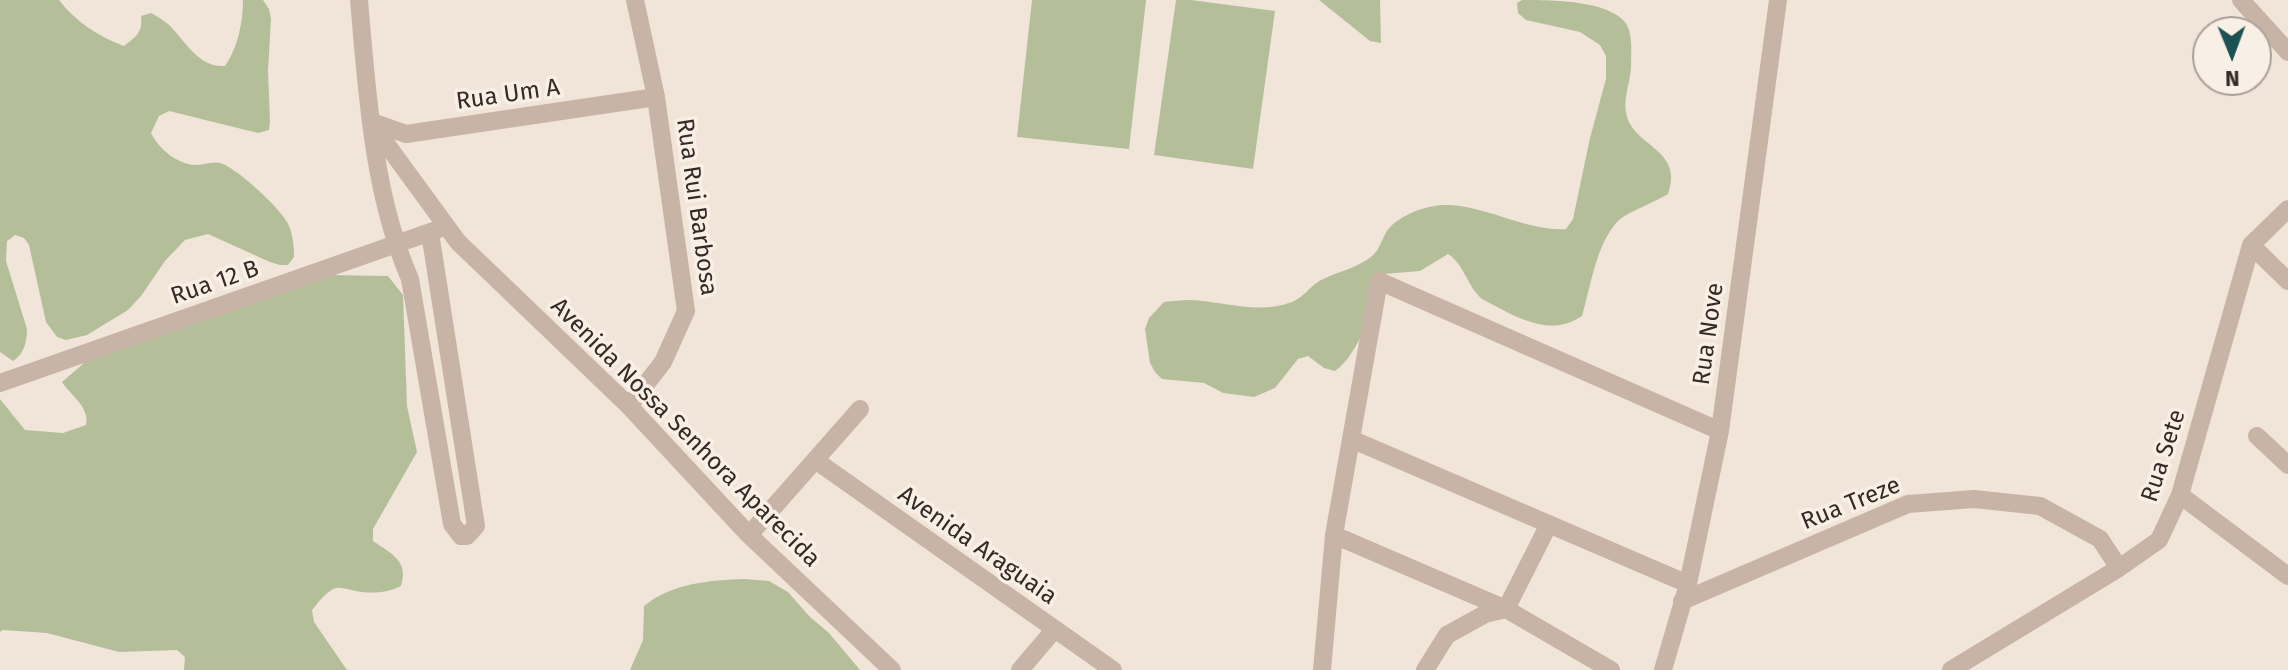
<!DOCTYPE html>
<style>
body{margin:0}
#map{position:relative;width:2288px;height:670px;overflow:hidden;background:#f1e5d9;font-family:"Fira Sans",sans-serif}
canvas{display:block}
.north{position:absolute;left:2192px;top:16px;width:80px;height:80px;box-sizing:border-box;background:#f8efe5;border:2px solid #aaa099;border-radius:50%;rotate:179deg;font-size:22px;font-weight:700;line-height:32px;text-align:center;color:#342a26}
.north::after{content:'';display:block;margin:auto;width:28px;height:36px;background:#1d5254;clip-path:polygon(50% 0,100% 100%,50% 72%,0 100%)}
</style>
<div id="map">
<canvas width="2288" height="670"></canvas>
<div class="north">N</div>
</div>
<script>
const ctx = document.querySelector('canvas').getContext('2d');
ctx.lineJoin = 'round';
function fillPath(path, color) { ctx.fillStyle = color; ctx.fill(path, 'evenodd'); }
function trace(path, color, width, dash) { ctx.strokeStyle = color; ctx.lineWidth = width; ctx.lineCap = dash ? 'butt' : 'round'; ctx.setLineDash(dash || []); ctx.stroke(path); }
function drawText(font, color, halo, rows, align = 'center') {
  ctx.font = font + ' "Fira Sans",sans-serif'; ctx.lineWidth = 7; ctx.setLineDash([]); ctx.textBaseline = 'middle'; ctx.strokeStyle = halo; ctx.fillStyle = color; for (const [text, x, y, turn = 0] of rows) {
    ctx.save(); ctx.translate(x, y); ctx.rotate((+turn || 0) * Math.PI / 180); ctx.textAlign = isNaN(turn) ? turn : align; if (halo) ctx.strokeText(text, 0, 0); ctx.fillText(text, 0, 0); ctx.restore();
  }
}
fillPath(new Path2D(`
 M0 0H59C75 21 99 37 124 46 136 37 143 32 141 16L151 13C157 16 163 20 168 24 185 40 198 68 225 66 238 48 243 21 243 0H263L269 9 271 19 268 71 270 121 269 130 258 133 169 111 159 116 151 133C159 149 177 164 195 165 203 165 213 161 220 163 236 167 284 211 289 226 293 235 294 247 294 257L288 265H280L270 262 208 234 185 240 165 261 141 296 128 310 87 335 66 340 57 337 46 322 29 245 24 238 15 235 7 241 6 261 27 329C27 342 24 354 13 361L0 352Z
 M1032 0H1146L1129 149 1017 137Z
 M1176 0H1191L1275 11 1253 169 1154 155Z
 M1319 0H1380L1381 43 1370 41Z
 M1522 0C1550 0 1612 0 1627 25 1633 37 1631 55 1631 68 1630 84 1622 101 1627 117 1636 147 1684 150 1668 194 1655 202 1628 212 1618 221 1596 244 1591 286 1582 316 1555 335 1525 322 1499 308 1494 305 1487 302 1482 299 1467 286 1464 264 1448 254L1420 271 1384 274C1375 302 1360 354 1335 371L1324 368 1308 356 1298 359 1275 388 1254 397 1223 393 1204 383 1162 379 1155 372 1150 363 1145 329 1149 318 1164 302C1172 301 1181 300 1189 300 1223 301 1259 315 1292 302 1304 297 1310 286 1321 280 1337 272 1357 268 1371 257 1380 250 1381 240 1387 231 1395 219 1415 210 1429 207 1471 196 1522 232 1566 229L1573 219 1590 138 1606 79V56L1600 45 1580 32 1526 20 1518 13 1517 3Z
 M330 275 388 276 403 295 407 406 417 452 373 529V541C392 554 409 561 401 586 388 593 370 594 356 591 349 590 343 587 336 588 326 591 318 603 312 610L314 622 347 670H184L185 657 177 650 119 652 47 633 3 630 0 632V399L25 430 63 433 86 425C90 407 71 396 62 382L91 357Z
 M745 579 769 581 788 592 810 617 829 633 860 670H630L643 640 644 606C672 583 711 580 745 579Z`), '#b4bf9a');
trace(new Path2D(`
 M359 0C367 92 373 194 410 279L452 524 461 536H467L476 526 430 233
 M2241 0 2288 52
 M372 122 406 134 656 97
 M371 123 458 242 629 406 749 535 892 670
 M2251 245 2288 281
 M0 383 439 229
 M629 406 663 362 686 311 656 97 635 0
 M2257 436 2288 465
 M1351 439 1688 584
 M815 460 1113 670
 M2180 495 2288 576
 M749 535 860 409
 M1334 535 1506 609 1611 670
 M1682 601 1908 504 1974 499 2040 506 2100 539 2119 568
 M1020 670 1054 630
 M1322 670 1334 535 1379 281 1720 431
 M1425 670 1447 635 1485 614 1506 609 1549 524
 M1663 670 1688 584 1720 431 1778 0
 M1951 670 2119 568 2159 540 2180 495 2251 245 2288 209`), '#c8b4a6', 18);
drawText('24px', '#342a26', '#f8efe5', [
 ["Rua Um A",508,95,-8],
 ["Rua Rui Barbosa",696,207,82],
 ["Rua 12 B",215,283,-19],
 ["Rua Nove",1709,334,-82],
 ["Avenida Nossa Senhora Aparecida",685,433,45],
 ["Rua Sete",2164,456,-72],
 ["Rua Treze",1851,504,-22],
 ["Avenida Araguaia",977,546,35]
]);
</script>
